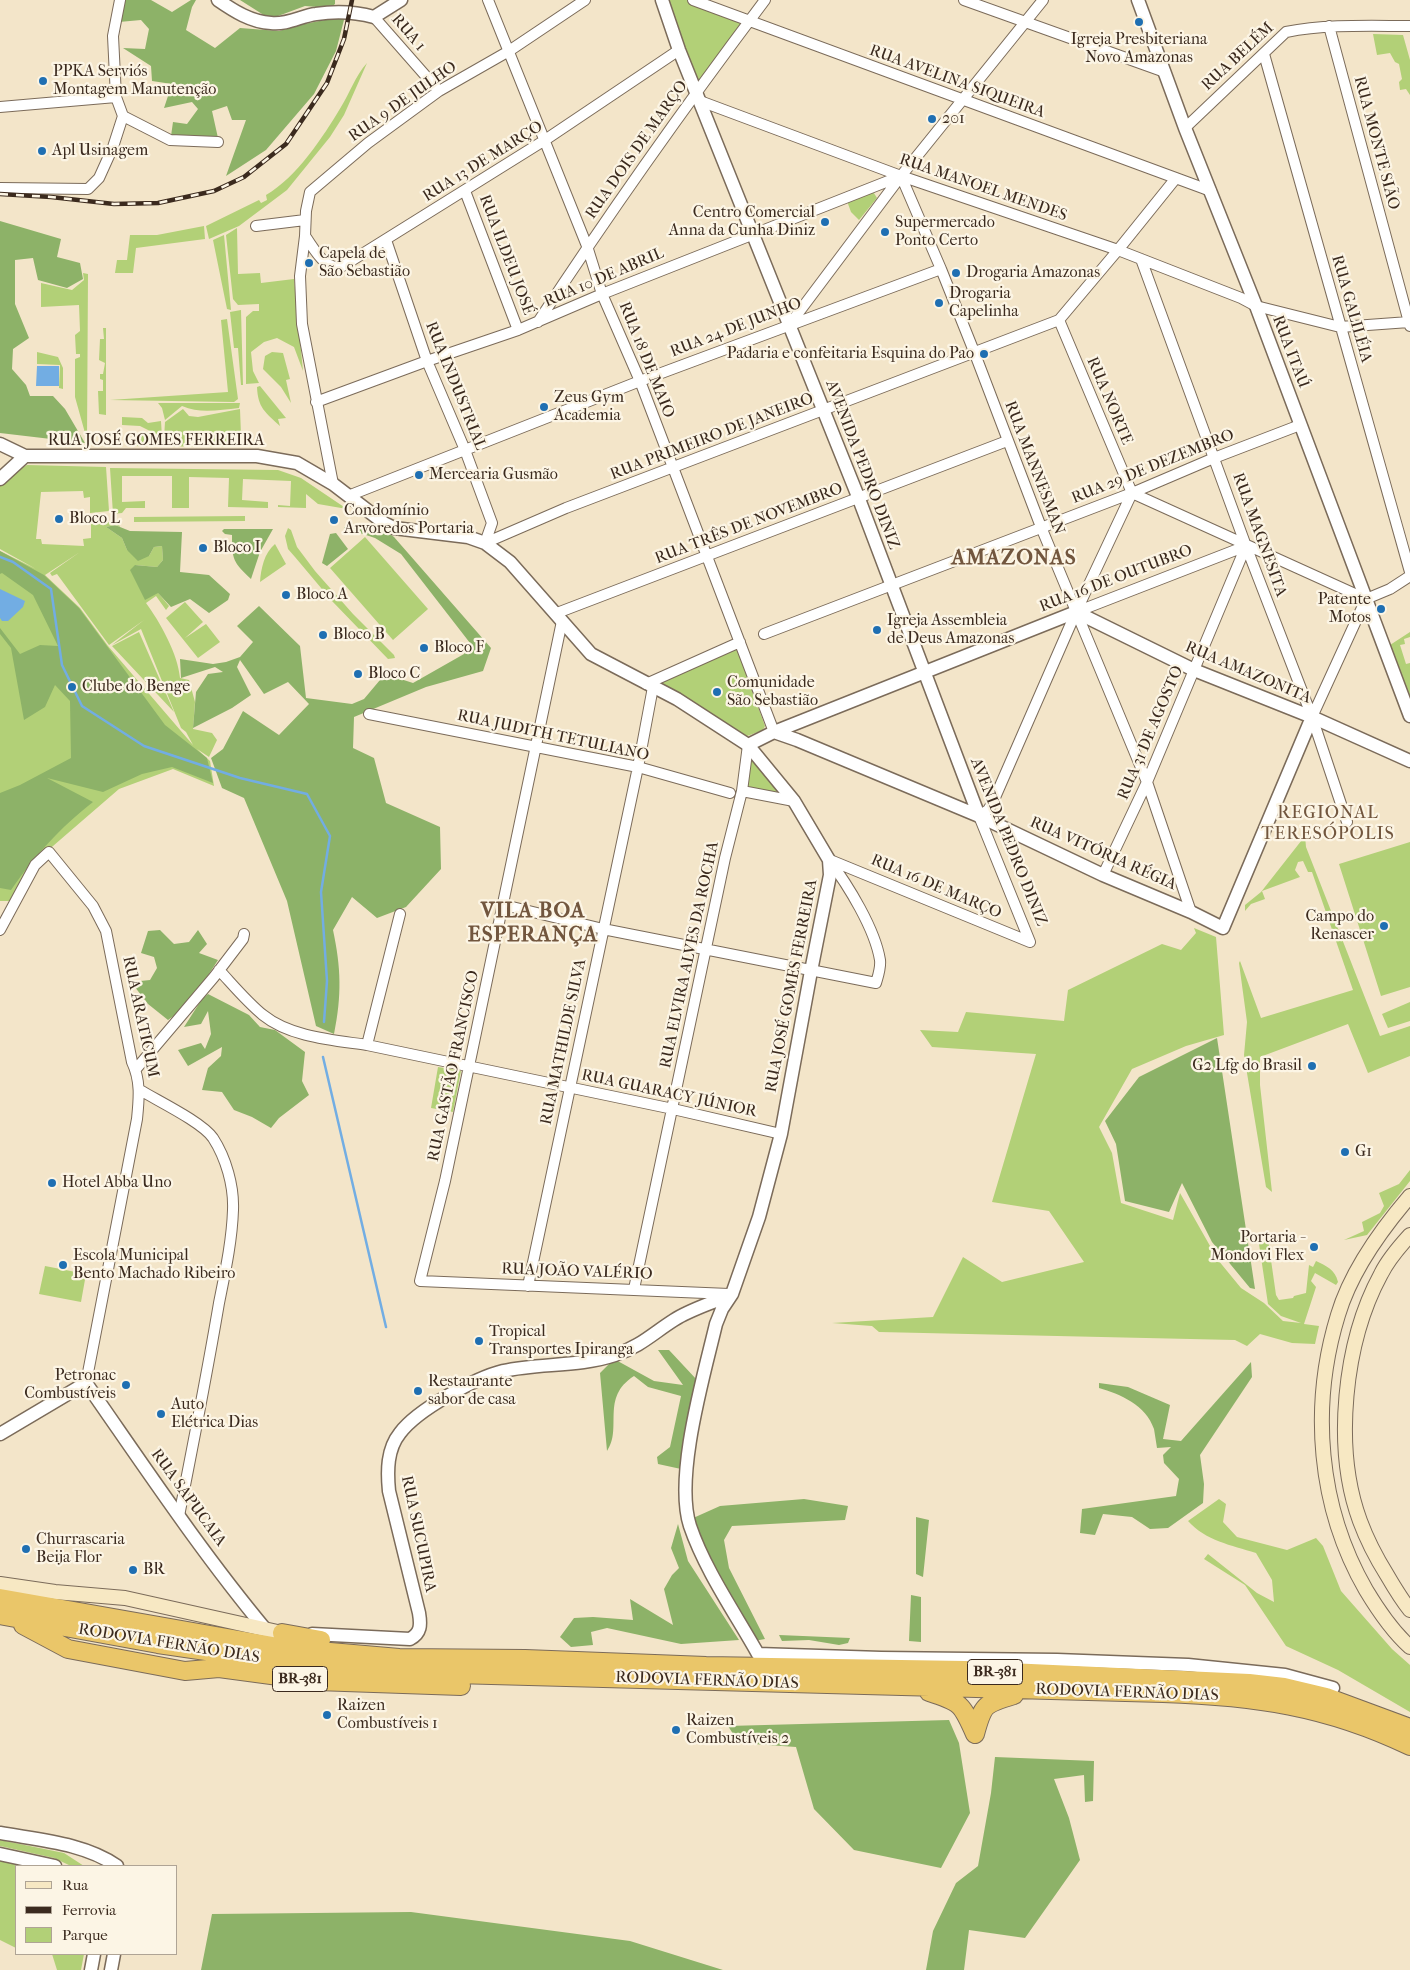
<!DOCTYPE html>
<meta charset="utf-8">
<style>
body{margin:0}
#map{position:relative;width:1410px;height:1970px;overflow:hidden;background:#f3e5c9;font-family:"IM FELL French Canon",serif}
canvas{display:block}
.legend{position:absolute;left:15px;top:1865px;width:162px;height:90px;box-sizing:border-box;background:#fcf5e5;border:1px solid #afa495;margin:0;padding:6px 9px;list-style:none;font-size:15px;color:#3b2a1e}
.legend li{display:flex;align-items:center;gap:10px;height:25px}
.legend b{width:25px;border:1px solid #afa495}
</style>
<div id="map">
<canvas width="1410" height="1970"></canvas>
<ul class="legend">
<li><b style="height:6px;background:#f7e8c3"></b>Rua</li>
<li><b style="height:6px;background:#3b2a1e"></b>Ferrovia</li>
<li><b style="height:14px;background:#b2d077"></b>Parque</li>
</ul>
</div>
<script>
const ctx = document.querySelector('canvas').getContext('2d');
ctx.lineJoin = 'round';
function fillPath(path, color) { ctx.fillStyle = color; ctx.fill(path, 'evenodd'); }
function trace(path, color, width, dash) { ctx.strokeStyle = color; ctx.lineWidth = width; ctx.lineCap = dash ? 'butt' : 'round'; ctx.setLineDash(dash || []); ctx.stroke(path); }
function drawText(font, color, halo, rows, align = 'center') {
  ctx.font = font + ' "IM FELL French Canon",serif'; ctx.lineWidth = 4.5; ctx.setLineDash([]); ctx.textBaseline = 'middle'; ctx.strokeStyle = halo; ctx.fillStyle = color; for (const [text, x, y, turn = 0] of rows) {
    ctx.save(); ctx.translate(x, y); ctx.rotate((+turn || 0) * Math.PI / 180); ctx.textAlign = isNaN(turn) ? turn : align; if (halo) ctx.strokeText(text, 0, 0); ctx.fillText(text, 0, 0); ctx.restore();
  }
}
fillPath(new Path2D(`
 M664 0H689L745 21 697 86Z
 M1373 34 1403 35 1410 60V95L1406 89 1400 90 1399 82 1402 79 1399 64 1395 62 1390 53 1377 55Z
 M367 63 344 115 330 137 287 190 239 226 209 239 206 226 259 200 261 203 267 200 266 195C297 177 323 137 341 107 350 93 355 76 367 63Z
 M872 190 877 198 859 220 851 212 847 201Z
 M204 226 205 239 136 248 133 273H115L117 260H127L130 235H157Z
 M237 228 238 274 260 273 261 283 294 279 303 371 294 347 277 338 264 342 251 352 253 371 259 383 246 384V317L253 311H259V304L238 305 233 299 226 235Z
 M224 235 231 310 227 309 213 240Z
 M83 273 88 274 87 440 75 397V359L80 357V354H76L75 335 80 331 79 305 41 307V283L72 290 84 280Z
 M241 310 243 385H241L238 348H234L230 312Z
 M227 319 238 399 234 402 110 400 228 392 221 320Z
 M103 328H106V415L99 414 98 391H103V380L100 379V374H103L105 363 99 360 100 339H104Z
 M37 352 58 357 63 368V389L59 388 60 365 37 364Z
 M272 352 283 353 290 379 286 380 291 403 281 387 263 369 265 356Z
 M260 386 286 418 278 419 280 426C265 412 258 408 257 387Z
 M158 403H240L239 408C219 410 200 414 182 406L165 420 162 408Z
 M183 409 189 416 198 417 240 409 241 435 235 436 233 447 136 446 137 437 146 432 160 436 140 426 122 425V417L142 418 148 423 161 421 162 437 164 438 165 422Z
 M27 465 106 467 109 511 90 513V497L84 498 83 491 41 492 36 539H41L42 544 84 546 83 539 91 538V522H118L120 527 115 525 106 527 122 538 127 550 149 556 154 547 162 546 163 560 157 567 135 565 169 606 166 610 156 596 146 603C160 622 178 654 180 678L189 680 195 702 193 729 212 733 217 740 209 757 197 749 210 761 214 786 173 769 119 789 31 865 12 901H0V551L36 569 0 549V486L15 472ZM80 552 50 573 52 576 57 574 109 645 144 620 112 645 141 629 181 728 186 732 193 745 108 646 80 608 45 575Z
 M110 468 278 470 301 478 347 509 318 504 306 494V508L278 507V505L290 506 291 481 243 479 242 500 268 502V508L228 507 229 478 189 477V508H172V476H122V502L145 501V508H126L122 513 113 514Z
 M245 516V521L134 522V517Z
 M288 528 291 530 297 547 315 571 353 614 394 655 395 658 388 659 332 601 295 557 288 549 285 536Z
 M365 537 428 609 393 640 330 568Z
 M275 544 286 564 260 582C261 569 264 553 275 544Z
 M185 602 203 622 185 638 206 624 220 642 198 658 166 618Z
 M139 632 174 712 112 646Z
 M1410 632V637L1404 639 1405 644 1400 645 1406 664 1410 663V696L1408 697 1390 645Z
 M737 649 765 726 763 730 742 738 656 681Z
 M750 754 783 793 746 790Z
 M1305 836 1306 847 1380 1036 1410 1026V1056L1368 1073 1348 1024 1260 1057V1085L1272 1192 1266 1187 1244 1055 1247 1022 1239 963 1240 961 1261 1018 1353 990 1312 872H1308L1303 861 1298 862 1295 870 1300 877 1262 891 1265 899 1251 904 1245 911V905L1261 892Z
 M1410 842V987L1381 996 1339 864Z
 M1194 928 1216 937 1224 1035 1186 1046 1132 1069 1099 1127 1112 1153 1121 1203 1173 1220 1180 1193 1218 1260 1241 1288 1264 1303 1283 1321 1301 1323 1281 1316 1268 1304 1259 1244 1268 1239 1276 1295 1279 1300 1293 1298 1294 1296 1306 1293 1309 1265 1313 1267 1316 1261C1326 1266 1335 1269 1338 1282L1336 1285 1315 1273 1311 1281 1316 1287 1304 1324 1319 1326 1315 1344 1292 1343 1260 1334 1247 1346 1235 1340 879 1332 872 1326 832 1323 933 1317 963 1257 1002 1282 1084 1262 1049 1211 992 1202 1036 1054 932 1047 920 1030 958 1032 966 1012 1064 1021 1068 990 1162 944 1181 950 1196 933Z
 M1410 1002V1021L1388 1028 1382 1014Z
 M438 1067 461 1071 453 1112 431 1108Z
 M1410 1170V1181L1367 1235 1344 1240 1364 1231 1362 1222 1380 1213 1384 1206 1379 1193 1399 1184Z
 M45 1266 86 1274 81 1302 39 1294Z
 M1219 1499 1226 1504 1223 1522 1237 1537 1287 1550 1316 1538 1323 1546 1341 1591 1392 1649 1410 1665V1712L1338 1670 1286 1646 1245 1585 1204 1559 1208 1554 1257 1593 1274 1602 1272 1580 1256 1553C1231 1545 1206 1541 1188 1521Z
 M0 1840 64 1853 84 1866H71L54 1858 0 1846Z
 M0 1861 29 1866H16V1948L0 1940Z
 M52 1954H84L81 1970H57Z`), '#b2d077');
fillPath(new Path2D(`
 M125 0H151L172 12 191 0H196L192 7 186 30 215 48 240 28 279 31 304 24 345 16 336 51 314 94 266 150 226 176 246 120H232L227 106 212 111 218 138 171 136 173 122 187 124 198 109 192 102 164 108 172 84 152 81 151 66 123 48 145 49 149 29 141 20 119 22Z
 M240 0H335V4L330 8 305 6 270 19Z
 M0 221 61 239 57 257 80 263 83 279 67 288 38 280 33 258 15 260V304L29 338 13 349 12 369 26 385 30 396H53L65 409 85 443 0 433Z
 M115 525 130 531 182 532 180 572 209 575 230 594 228 600 209 613 190 599 171 607 158 593 145 600 130 570 135 565 157 567 163 560 162 546 154 547 149 556 138 561 127 550 122 538 106 527Z
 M368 526 383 529 394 537 491 648 483 671 426 687 354 717 353 748 374 758 386 803 440 827 441 869 406 907 377 918 352 897 333 930C341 968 342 995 334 1034L316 1026 287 901 244 798 222 788 211 758 223 749 243 711 279 735 309 704 288 682 264 694 240 660 237 667 251 695 232 708 193 728 196 692 208 674 223 672 215 667 181 678 180 659 213 664 226 662 240 657 253 642 237 626 259 606 300 646 306 698 352 704 364 699 385 674 413 683 464 654 470 643 401 554 375 538 357 532 344 535V527Z
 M224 529H273L260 552 251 579C233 562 232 560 232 535L225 534 222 531Z
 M336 533 348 549 327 566 322 563 330 534Z
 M0 551 44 575 79 608 165 725 207 758 213 783 172 767 142 774 103 792 47 778 93 802C59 829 36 854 11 890L0 888V793L20 785 71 758 70 701 55 685 45 707 24 720 11 648 0 634V628L20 654 40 645 58 646 33 595 2 573 0 574Z
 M160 930 174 944 189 942 198 930 207 944 199 953 218 960 189 1005 168 1020 148 1004 131 982 150 980 157 968 154 957 141 953 148 931Z
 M208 994 249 1015 260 1027 275 1030 305 1052 302 1081 309 1095 279 1118 271 1128 252 1117 234 1110 222 1092 202 1090 208 1068 221 1056 222 1047 188 1066 178 1050 201 1043 205 1049 211 1034 208 1011 201 1024 184 1027 202 999Z
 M1217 1038 1255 1289 1250 1288 1212 1242 1182 1183 1169 1212 1125 1201 1116 1144 1105 1121 1139 1077Z
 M658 1350H669L697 1380 681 1469 658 1464 657 1457 670 1447 681 1396 648 1387 634 1376C600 1398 623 1428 607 1451L600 1373 614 1359 654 1381 683 1385Z
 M1251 1362 1252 1377 1200 1455 1204 1484 1203 1503 1168 1528 1150 1529 1132 1517 1103 1514 1095 1535 1080 1533 1082 1509 1176 1496 1179 1479 1164 1463 1163 1455 1171 1447 1157 1448C1156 1442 1155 1435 1154 1429 1146 1405 1120 1394 1099 1388V1383L1128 1387 1170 1405 1163 1439 1181 1441Z
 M804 1499 848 1506 845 1520 732 1526 724 1540 729 1568 765 1639 754 1641 709 1556 691 1519 720 1506Z
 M916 1517 929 1520 923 1577 916 1574Z
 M678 1524 688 1561 739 1640 681 1644 607 1628 591 1632 593 1645 571 1647 560 1637 574 1618 593 1617 633 1620 630 1599 673 1625 664 1589 672 1575 679 1568 671 1548Z
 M911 1595 921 1597V1642L909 1641Z
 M779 1635 850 1638 848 1643 839 1645 809 1640 782 1641Z
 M949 1720 959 1743 970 1813 941 1868 854 1850 814 1809 796 1747 739 1743 728 1726Z
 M995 1757 1094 1761 1093 1801 1085 1802 1084 1775 1054 1779 1069 1818 1080 1860 1025 1938 969 1930 964 1970H926L933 1931 956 1883 978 1866 991 1793Z
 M411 1912 630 1941 723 1970H201L212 1914Z`), '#8db268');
fillPath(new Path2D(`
 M37 366H59V386H36Z
 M0 589 25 601 23 607 8 621H2L0 618Z`), '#72ade3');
trace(new Path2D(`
 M0 557 13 562 51 589 62 665 82 706 144 746 240 778 307 794 330 836 321 892 327 981 324 1022
 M323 1057 386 1327`), '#72ade3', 2.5);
const minor = new Path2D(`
 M488 0 587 246 602 294 640 381 774 732
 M693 0 1211 191
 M964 0 1165 72
 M374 17 439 91
 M1329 26 1410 326
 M1264 54 1410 572
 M700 101 901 176 1118 250 1241 298 1256 306 1340 327 1409 322
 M0 107 116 97
 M123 116 170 140 218 142
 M1185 128 1286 32C1327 24 1369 26 1410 26
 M901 176 941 269 975 354 1041 527 1147 782 1191 912
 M0 188 88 189 99 178 113 147 123 116 116 97 113 36 120 0
 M465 191 518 330
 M256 226 305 220
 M305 236C314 248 325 272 343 266L545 140 679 50
 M386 240 427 361 465 450 492 523 485 543
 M1141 259 1246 546 1312 717 1347 822
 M1059 320 1132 493
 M538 322C610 212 686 105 765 0
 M790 324 901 176 1043 0
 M316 402 427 361 518 330 602 294 901 176
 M333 484 302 324 300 276 305 236 306 211 310 192 368 143 439 91 509 51 585 0
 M1132 493 1366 599
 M348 496 640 381 941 269
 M485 543 566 508 1059 320 1118 250 1176 178
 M1366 599 1390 589 1410 576
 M1076 612 1246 546
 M557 613 1007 441
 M562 621 445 1181 420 1281 729 1294
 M764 634 1132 493 1214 458 1300 425
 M646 684 740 642
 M369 714 638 767 730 793
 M1312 717 1366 599
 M742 791 794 801
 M830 860 1030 942
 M1103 875 1147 782 1246 546
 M504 905 603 929 876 983C878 976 881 968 880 960 875 929 848 885 829 860
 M0 930 35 865 49 852 93 906 106 931 132 1062C141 1081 139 1099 137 1119L86 1383
 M1030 942 979 816 988 810 993 802 1076 612 1132 493
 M219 970C233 985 247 1002 263 1015 290 1037 333 1040 367 1045L673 1109 781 1134
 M367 1045 400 914
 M136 1069 214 977 243 939 244 934
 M140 1090C158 1101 202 1122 213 1138 226 1158 234 1186 233 1210 232 1241 225 1273 219 1303 207 1374 193 1445 179 1516
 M528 1286 638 767 653 687
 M634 1289 725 858 742 791 748 745`);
const tertiary = new Path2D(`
 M218 0C234 11 251 22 271 23 287 25 301 16 316 14 335 11 356 12 374 17L401 0
 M662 0 679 50 859 499 979 816
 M1138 0 1185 128 1256 306 1410 716
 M0 444 25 456H257L297 463 333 484 384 523 394 528 468 537 485 543 510 562 591 654 677 699 748 745 794 801 829 860 830 875 811 971 781 1134 759 1217 732 1294 722 1309 716 1324C704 1375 674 1477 690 1526 705 1570 735 1613 758 1654L881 1658 1057 1660 1188 1665 1285 1675 1333 1688
 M0 479 25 456
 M774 732 797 740 979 816 1103 875 1191 912 1223 928 1312 717
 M748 745 774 732 1076 612 1194 670 1312 717 1410 761
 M0 1434 86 1383C144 1466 201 1552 266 1630
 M312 1634 410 1639C421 1633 421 1625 419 1613L389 1491C387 1471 387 1449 400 1433 417 1410 475 1378 503 1371 540 1363 579 1367 615 1355 641 1346 652 1334 674 1320 691 1309 713 1303 732 1294
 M0 1833C38 1840 84 1843 117 1866
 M0 1854 55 1866
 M91 1970 94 1954
 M111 1970 114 1954`);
const secondary = new Path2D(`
 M1410 1196C1380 1231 1351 1271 1338 1315 1310 1406 1318 1507 1366 1590 1378 1610 1392 1631 1410 1647
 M1410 1235C1399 1247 1388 1260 1381 1274 1344 1342 1333 1448 1360 1521 1367 1540 1377 1559 1387 1575 1394 1587 1401 1599 1410 1610
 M0 1584 55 1592 125 1598 282 1633`);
const motorway = new Path2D(`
 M0 1598 284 1648 399 1658 525 1659 706 1666 965 1670 1249 1683 1284 1687 1326 1697 1410 1728
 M0 1615 158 1644 261 1659 328 1667 417 1673 1163 1693C1254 1696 1327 1706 1410 1746
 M23 1625 68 1649 185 1671 219 1668 316 1681 461 1686
 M282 1633 321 1640
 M929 1692C961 1702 962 1704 975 1734
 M975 1734C983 1704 984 1704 1014 1695`);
trace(minor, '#7b6b5a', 12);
trace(tertiary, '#7b6b5a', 15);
trace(secondary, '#7b6b5a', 16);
trace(motorway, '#7b6b5a', 20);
trace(minor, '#fff', 10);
trace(tertiary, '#fff', 12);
trace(secondary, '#f7e8c3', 14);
trace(motorway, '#eac669', 18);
const rail = new Path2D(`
 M0 194 51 197 114 204 158 203 214 191 244 177 286 144 327 83 344 39 352 0`);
trace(rail, '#3b2a1e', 4.5);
trace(rail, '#fcf5e5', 2.5, [8]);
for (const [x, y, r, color] of [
 [1139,22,5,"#1f6fb2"],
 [43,81,5,"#1f6fb2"],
 [932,119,5,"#1f6fb2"],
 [42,151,5,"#1f6fb2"],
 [825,222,5,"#1f6fb2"],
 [885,232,5,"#1f6fb2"],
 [309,263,5,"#1f6fb2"],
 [956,273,5,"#1f6fb2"],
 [939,303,5,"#1f6fb2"],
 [984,354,5,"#1f6fb2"],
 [544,407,5,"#1f6fb2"],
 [419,475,5,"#1f6fb2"],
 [59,519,5,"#1f6fb2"],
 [334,520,5,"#1f6fb2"],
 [203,548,5,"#1f6fb2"],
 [286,595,5,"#1f6fb2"],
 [1381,609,5,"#1f6fb2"],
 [877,630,5,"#1f6fb2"],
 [323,635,5,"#1f6fb2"],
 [424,648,5,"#1f6fb2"],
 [358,674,5,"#1f6fb2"],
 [72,687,5,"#1f6fb2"],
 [717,692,5,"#1f6fb2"],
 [1384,926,5,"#1f6fb2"],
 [1312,1066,5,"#1f6fb2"],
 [1345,1152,5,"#1f6fb2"],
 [52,1183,5,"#1f6fb2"],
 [1314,1247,5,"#1f6fb2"],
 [63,1265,5,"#1f6fb2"],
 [479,1341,5,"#1f6fb2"],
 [126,1385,5,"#1f6fb2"],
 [418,1391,5,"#1f6fb2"],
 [161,1414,5,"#1f6fb2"],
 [26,1549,5,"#1f6fb2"],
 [133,1570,5,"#1f6fb2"],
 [327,1715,5,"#1f6fb2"],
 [676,1730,5,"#1f6fb2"]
]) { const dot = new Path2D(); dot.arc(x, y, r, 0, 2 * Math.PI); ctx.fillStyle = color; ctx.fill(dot); trace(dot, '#fcf5e5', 2); }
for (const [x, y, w] of [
 [995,1672,55],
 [300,1679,55]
]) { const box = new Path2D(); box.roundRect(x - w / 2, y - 12.5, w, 25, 4); ctx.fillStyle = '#fcf5e5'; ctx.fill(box); trace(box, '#3b2a1e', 1); }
drawText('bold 15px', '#3b2a1e', null, [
 ["BR-381",995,1672],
 ["BR-381",300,1679]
]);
drawText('16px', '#3b2a1e', '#fcf5e5', [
 ["RUA 1",408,33,49],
 ["RUA BELÉM",1238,57,-43],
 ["RUA AVELINA SIQUEIRA",957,82,20],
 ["RUA 9 DE JULHO",403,102,-35],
 ["RUA MONTE SIÃO",1376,143,75],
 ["RUA DOIS DE MARÇO",637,150,-55],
 ["RUA 13 DE MARÇO",483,162,-32],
 ["RUA MANOEL MENDES",983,188,19],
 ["RUA ILDEU JOSÉ",506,255,69],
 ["RUA 10 DE ABRIL",604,278,-23],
 ["RUA GALILÉIA",1351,309,74],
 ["RUA 24 DE JUNHO",736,328,-21],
 ["RUA ITAÚ",1290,352,69],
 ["RUA 18 DE MAIO",646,360,68],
 ["RUA INDUSTRIAL",455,386,68],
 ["RUA NORTE",1109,401,67],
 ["RUA PRIMEIRO DE JANEIRO",712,437,-21],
 ["RUA JOSÉ GOMES FERREIRA",156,441],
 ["AVENIDA PEDRO DINIZ",862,465,69],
 ["RUA 29 DE DEZEMBRO",1153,467,-22],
 ["RUA MANNESMAN",1034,468,69],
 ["RUA TRÊS DE NOVEMBRO",749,524,-21],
 ["RUA MAGNESITA",1259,535,70],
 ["RUA 16 DE OUTUBRO",1116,579,-21],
 ["RUA AMAZONITA",1248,673,23],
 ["RUA 31 DE AGOSTO",1151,733,-67],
 ["RUA JUDITH TETULIANO",553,736,12],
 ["AVENIDA PEDRO DINIZ",1008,842,68],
 ["RUA VITÓRIA RÉGIA",1103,854,24],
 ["RUA 16 DE MARÇO",936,887,23],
 ["RUA ELVIRA ALVES DA ROCHA",690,955,-78],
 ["RUA JOSÉ GOMES FERREIRA",792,986,-79],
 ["RUA ARATICUM",140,1017,78],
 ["RUA MATHILDE SILVA",564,1042,-78],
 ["RUA GASTÃO FRANCISCO",454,1066,-78],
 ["RUA GUARACY JÚNIOR",669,1094,12],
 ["RUA JOÃO VALÉRIO",577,1272,2],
 ["RUA SAPUCAIA",188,1498,54],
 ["RUA SUCUPIRA",418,1534,78],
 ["RODOVIA FERNÃO DIAS",169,1644,9],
 ["RODOVIA FERNÃO DIAS",707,1681,2],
 ["RODOVIA FERNÃO DIAS",1127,1693,2]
]);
drawText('16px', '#3b2a1e', '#fcf5e5', [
 ["Igreja Presbiteriana",1139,40,"center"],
 ["Novo Amazonas",1139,58,"center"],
 ["PPKA Serviós",53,72],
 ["Montagem Manutenção",53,90],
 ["201",942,119],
 ["Apl Usinagem",52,151],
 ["Centro Comercial",815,213,"right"],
 ["Anna da Cunha Diniz",815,231,"right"],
 ["Supermercado",895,223],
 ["Ponto Certo",895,241],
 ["Capela de",319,254],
 ["São Sebastião",319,272],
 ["Drogaria Amazonas",966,273],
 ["Drogaria",949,294],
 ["Capelinha",949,312],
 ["Padaria e confeitaria Esquina do Pao",974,354,"right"],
 ["Zeus Gym",554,398],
 ["Academia",554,416],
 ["Mercearia Gusmão",429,475],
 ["Condomínio",344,511],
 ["Arvoredos Portaria",344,529],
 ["Bloco L",69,519],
 ["Bloco I",213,548],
 ["Bloco A",296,595],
 ["Patente",1371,600,"right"],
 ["Motos",1371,618,"right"],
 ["Igreja Assembleia",887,621],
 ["de Deus Amazonas",887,639],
 ["Bloco B",333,635],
 ["Bloco F",434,648],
 ["Bloco C",368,674],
 ["Comunidade",727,683],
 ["São Sebastião",727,701],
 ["Clube do Benge",82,687],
 ["Campo do",1374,917,"right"],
 ["Renascer",1374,935,"right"],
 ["G2 Lfg do Brasil",1302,1066,"right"],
 ["G1",1355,1152],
 ["Hotel Abba Uno",62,1183],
 ["Portaria -",1304,1238,"right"],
 ["Mondovi Flex",1304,1256,"right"],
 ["Escola Municipal",73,1256],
 ["Bento Machado Ribeiro",73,1274],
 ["Tropical",489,1332],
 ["Transportes Ipiranga",489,1350],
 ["Petronac",116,1376,"right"],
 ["Combustíveis",116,1394,"right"],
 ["Restaurante",428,1382],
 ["sabor de casa",428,1400],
 ["Auto",171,1405],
 ["Elétrica Dias",171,1423],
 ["Churrascaria",36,1540],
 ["Beija Flor",36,1558],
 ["BR",143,1570],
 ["Raizen",337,1706],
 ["Combustíveis 1",337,1724],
 ["Raizen",686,1721],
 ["Combustíveis 2",686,1739]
], 'left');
ctx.letterSpacing = '1px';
drawText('18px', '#72563e', '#fcf5e5', [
 ["REGIONAL",1328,814],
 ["TERESÓPOLIS",1328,835]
]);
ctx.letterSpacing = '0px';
ctx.letterSpacing = '1px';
drawText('bold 21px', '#72563e', '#fcf5e5', [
 ["AMAZONAS",1014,559],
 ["VILA BOA",533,912],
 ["ESPERANÇA",533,936]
]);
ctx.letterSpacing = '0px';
</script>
